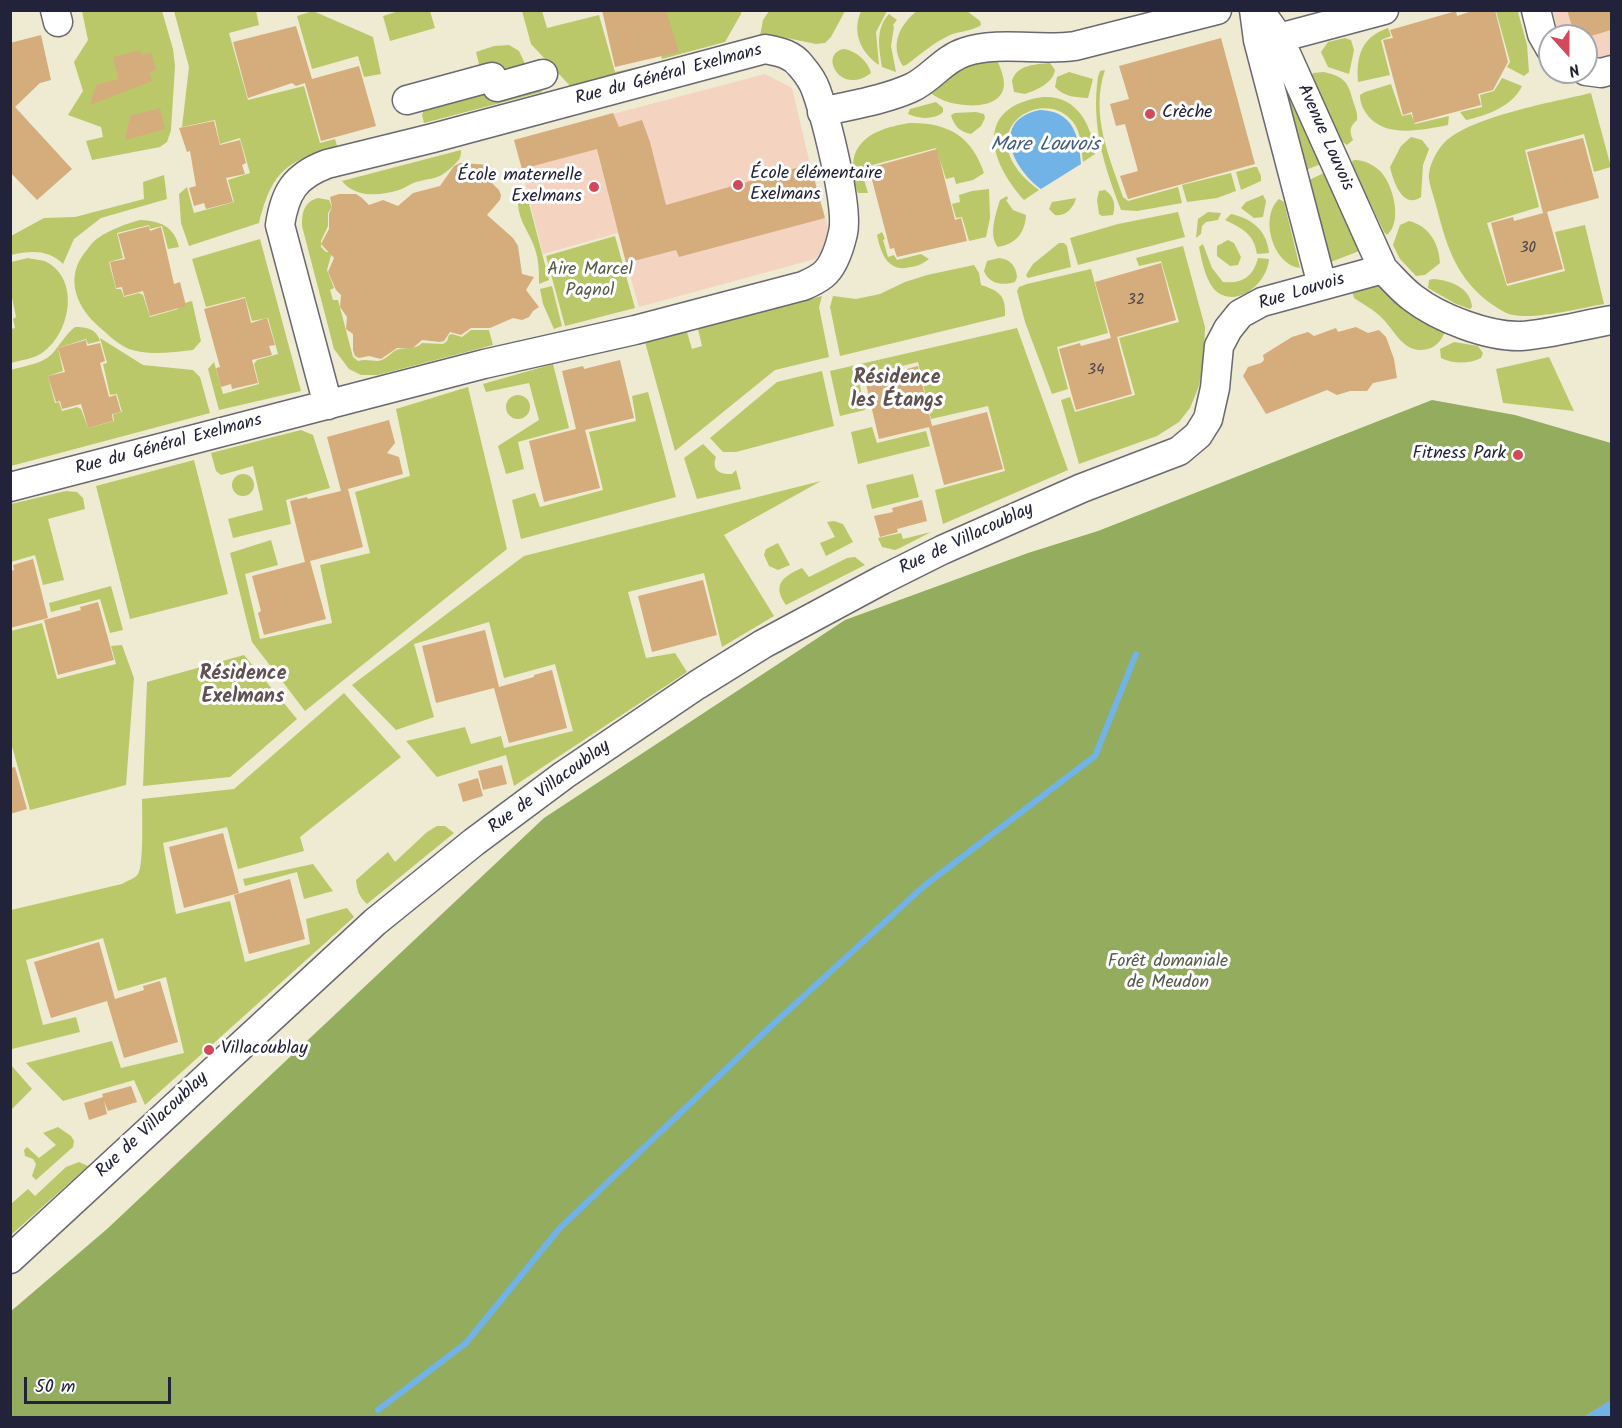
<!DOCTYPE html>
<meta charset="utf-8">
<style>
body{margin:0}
#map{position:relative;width:1622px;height:1428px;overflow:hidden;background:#efead2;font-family:Kalam,sans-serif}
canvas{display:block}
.frame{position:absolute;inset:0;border:12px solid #22223b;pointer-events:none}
.north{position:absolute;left:1538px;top:24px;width:60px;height:60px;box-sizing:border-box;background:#fff;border:2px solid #a7a7b1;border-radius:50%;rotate:159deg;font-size:16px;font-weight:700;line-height:24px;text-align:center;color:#22223b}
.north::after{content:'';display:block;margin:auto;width:21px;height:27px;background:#d1495b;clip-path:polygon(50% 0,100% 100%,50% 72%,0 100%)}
.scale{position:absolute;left:24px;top:1377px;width:147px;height:27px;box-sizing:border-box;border:3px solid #22223b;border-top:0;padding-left:8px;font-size:18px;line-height:21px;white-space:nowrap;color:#22223b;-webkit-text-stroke:4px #fff;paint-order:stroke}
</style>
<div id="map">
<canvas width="1622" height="1428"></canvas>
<div class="frame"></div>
<div class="north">N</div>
<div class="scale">50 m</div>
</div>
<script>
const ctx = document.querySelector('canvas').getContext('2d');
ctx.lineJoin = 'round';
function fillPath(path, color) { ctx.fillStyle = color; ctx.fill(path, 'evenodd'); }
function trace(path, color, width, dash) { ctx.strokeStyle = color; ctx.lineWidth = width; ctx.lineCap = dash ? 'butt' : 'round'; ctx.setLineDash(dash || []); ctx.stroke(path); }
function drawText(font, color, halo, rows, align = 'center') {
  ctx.font = font + ' Kalam,sans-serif'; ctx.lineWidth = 6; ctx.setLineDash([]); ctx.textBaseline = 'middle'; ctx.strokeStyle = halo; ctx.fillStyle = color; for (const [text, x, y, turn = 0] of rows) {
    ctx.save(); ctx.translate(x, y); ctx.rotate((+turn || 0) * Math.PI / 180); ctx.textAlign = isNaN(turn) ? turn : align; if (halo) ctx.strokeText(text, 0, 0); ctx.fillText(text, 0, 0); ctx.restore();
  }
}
fillPath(new Path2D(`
 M1553 11H1611V56L1600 59 1586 58V36H1559Z
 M765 74 792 88 810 164 829 231 825 249 815 259 639 307 618 233 543 254 514 140Z`), '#f4d3c0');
fillPath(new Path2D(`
 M402 10 430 11 435 28 390 41 383 16Z
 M918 10 967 11 980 21 981 25C973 31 960 31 950 35 933 43 921 54 906 65L903 66C889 45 900 24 918 10Z
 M82 11H162L173 49 175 66 171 130 167 142 160 147 92 160 86 141 103 137 101 127 68 115 83 91 74 62 88 40Z
 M174 11H256L259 25 229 33 248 100 304 86 320 143 335 139 338 149C286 159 272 172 259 223L189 246 181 223 179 194 187 187 194 213 234 202 228 180 250 173 240 138 220 144 215 120 182 127 189 67Z
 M313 11 373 37 381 74 364 77 358 56 312 69 297 16Z
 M522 11H542L547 28 599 15 615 72 647 65 648 69 572 88 531 44Z
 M666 11H741V14L725 42 662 59 658 44Z
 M769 11H845L831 37 825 43 816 44 777 36H760L763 20Z
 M861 11H887L876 32 879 65C860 52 852 32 861 11Z
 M1496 11 1518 12 1527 45 1529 72 1524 76 1507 67 1510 62Z
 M889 14 897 20 893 25 894 27 891 46 896 72 882 67C879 48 875 29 889 14Z
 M1388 28 1391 36 1381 40 1390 75 1358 82C1356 55 1362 37 1388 28Z
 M1345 38 1351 40 1354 50 1349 74 1328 67 1321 52 1328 42Z
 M509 45 519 51 527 68 482 76 476 52 494 46Z
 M844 49C856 51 868 61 871 73 840 97 818 53 844 49Z
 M996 57C999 65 1004 75 1004 84 1003 111 962 107 945 101 937 98 931 93 925 89L944 71Z
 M1050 63 1055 70C1053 83 1037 90 1025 94L1014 92 1012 81C1016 65 1036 64 1050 63Z
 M1105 70C1090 114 1109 156 1123 197L1128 201 1178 187 1182 203 1137 211 1121 210C1104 166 1091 125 1098 77L1100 71Z
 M1069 72 1093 79 1088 98C1075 97 1064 97 1055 87L1057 77Z
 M1324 72C1344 77 1348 81 1353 101 1355 108 1358 112 1357 120 1350 126 1349 131 1353 140L1347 145 1341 141 1312 75 1313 73Z
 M1284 73 1326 162 1298 173 1272 77Z
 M1502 78 1522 86C1513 106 1486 116 1466 120L1460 112 1482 107 1480 95 1494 91Z
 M481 82 485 95 529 83 539 85 542 92 424 123 422 115 426 105Z
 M1391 84 1402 116 1411 114 1415 124 1449 116 1448 125C1422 130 1383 139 1366 113 1362 107 1360 102 1360 95L1365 92Z
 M1591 93 1611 167 1594 172 1584 134 1525 150 1539 207 1487 223 1507 286 1565 271 1555 232 1585 225 1604 304C1580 308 1532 321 1509 314 1501 311 1493 305 1486 300 1454 274 1446 243 1436 205 1434 197 1430 187 1429 179 1428 166 1437 150 1445 142 1472 116 1554 102 1591 93Z
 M1043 97C1077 95 1092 125 1095 154L1083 162C1081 148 1082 134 1073 122 1043 83 963 133 1039 190L1024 200C988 160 974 107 1043 97Z
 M936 102 943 108V112C935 120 918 119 908 114L910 109Z
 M976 112 984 114 985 118 981 126 971 134C960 132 954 126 951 115L955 113Z
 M909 123C947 122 972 136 984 173L973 180 956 184 954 177 946 179 936 148 865 167 867 179 864 180 868 193H858C842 147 866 130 909 123Z
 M1411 137 1422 140 1429 149 1423 165 1421 197C1403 210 1393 181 1390 167L1401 146Z
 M461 150C461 159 459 160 453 166 438 180 435 177 416 182 410 184 405 188 399 190 380 196 355 198 342 181Z
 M1355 160C1365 160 1374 165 1381 172 1393 185 1403 222 1387 235L1384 232 1353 167 1352 161Z
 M1254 167H1257L1261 176V181L1241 190 1236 172Z
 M1330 170 1367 248 1323 265 1301 184Z
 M1231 173 1236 191 1217 198 1187 202 1182 185Z
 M164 175 167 199 101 218 74 239 63 264C48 249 30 251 11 255V236L44 218 75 217 144 199 143 182Z
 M989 189 990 218 986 237 969 241 962 217 956 218 952 204 960 202 959 195 972 191Z
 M1105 190C1114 196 1116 205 1113 215L1102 216 1099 214 1097 200 1099 191Z
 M1263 195 1266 201 1263 217 1254 218 1241 208 1246 202Z
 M527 196 549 280 539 284C539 272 539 261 535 249 530 233 519 222 518 204Z
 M1007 196 1008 199 1006 200 1013 210 1026 215C1025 233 1016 244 998 247 988 236 996 213 1000 200Z
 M318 198 329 200 332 207 328 213V226L321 241V247L326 252H332L327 270 334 288 330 290 333 300H338L353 357 358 361C365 359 371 361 378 361 387 360 391 351 399 349 408 347 415 350 422 343L443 344 447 341 449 335 452 334 462 337 471 330H489L493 345 378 375H361L349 369 334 349 302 226C302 212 304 202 318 198Z
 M1076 198C1074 207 1066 217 1055 215L1049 209 1052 202Z
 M1279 199 1284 202 1300 268C1273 265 1259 217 1279 199Z
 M1178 212 1185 237 1078 265 1070 238 1118 224Z
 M1208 212 1221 213 1218 220 1206 222 1202 226 1201 234 1196 238 1198 219Z
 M1231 214C1253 219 1267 231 1269 253L1257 254C1254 234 1242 228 1225 220Z
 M140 220C160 221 174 226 179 247L168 249 162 226 150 229 149 225 117 233 123 258 109 262 116 289H121L124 297 139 293 143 295 150 317 178 309 177 305 192 301 201 341 193 350C173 352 148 356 129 349 117 344 105 332 96 324 75 304 65 276 86 251 89 247 93 241 98 238 111 229 126 224 140 220Z
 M1409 221C1429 226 1439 243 1440 263L1425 275 1416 276 1400 259 1393 245 1400 225Z
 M882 232 885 239 883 240 888 257 894 255 897 260 921 254 929 259C924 263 918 266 911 267 888 273 881 254 877 235Z
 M615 236 635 308 565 326 546 256Z
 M260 239 301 391 219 410 208 369 214 362 223 394 259 384 254 364 257 360 278 354 268 318 252 321 245 297 206 307 192 259Z
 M1228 240 1234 243 1241 257 1238 265 1230 266 1217 256V246Z
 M1059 243H1064L1067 246 1071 267 1028 278 1026 275 1033 264Z
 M1203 244 1212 268 1223 282C1242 284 1253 277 1258 258L1269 259C1268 280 1242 306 1220 294 1206 286 1202 261 1199 247Z
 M1183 246 1205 327 1204 358 1199 386 1190 408 1179 422 1157 436 1079 464 1061 400 1070 397 1075 412 1135 395 1119 338 1179 322 1161 261 1139 266 1136 258Z
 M28 258C35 260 44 259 50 264 80 284 69 335 42 353 33 359 21 360 11 363V329L15 328 13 319 16 317 11 293V262Z
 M999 258C1010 259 1016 266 1017 277L1015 282C1002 286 989 284 984 271L987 261Z
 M974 265 979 273 981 285C1000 291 1006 296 1005 316L840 356 830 307 833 296 856 299 880 294 905 282 927 275Z
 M1091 269 1108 333 1057 347 1068 389 1052 394 1025 322 1017 291 1019 287 1027 284Z
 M1433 279C1450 280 1471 288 1472 307L1470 309 1456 304 1428 288 1429 280Z
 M1378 281 1446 330C1442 339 1438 346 1428 349 1403 355 1396 331 1381 317 1373 309 1364 305 1354 298L1351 288Z
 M552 286 562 326 554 329 543 304 540 289Z
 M822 296 819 307 829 357 775 370 675 451 645 342 687 332 692 349 702 346 698 329Z
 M75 327C86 327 97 329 100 341L88 344 86 339 58 348 63 371 48 376 55 403 59 402 62 411 77 407 81 409 88 428 114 421 113 414 122 412 117 394 110 395 103 364 107 363 100 338 143 365 193 370 200 377 210 413 11 466V370C24 366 42 364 52 354 60 345 65 335 75 327Z
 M1017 328 1068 470 943 524 935 490 1005 471 988 406 931 419 918 362 858 377 865 410 840 416 830 371Z
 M1454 342 1478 346 1483 353 1481 358C1469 364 1453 364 1441 358L1440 349Z
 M1549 357 1574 411 1503 403 1496 369Z
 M553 364 569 428 518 442 524 469 506 474 498 446 539 420 529 383 486 392 483 384Z
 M822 371 834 426 736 452H723L710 438 777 382Z
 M468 387 507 549 305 711 252 642 230 553 271 540 278 565 245 574 260 639 332 623 320 565 370 553 355 492 410 476 396 409Z
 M648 392 676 497 521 539 512 500 535 493 540 507 603 490 589 432 636 421 632 396Z
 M506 407a12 12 0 1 1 24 0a12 12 0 1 1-24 0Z
 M872 427 877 443 926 431 930 446 858 464 851 432Z
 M301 430 313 435 330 488 286 500 291 524 233 538 228 519 263 510 253 466 221 475 216 471 211 453Z
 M703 444 716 457C711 470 720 475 732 474L736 470 741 489 697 499 684 458Z
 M194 460 228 594 130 619 96 486Z
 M913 474 919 497 872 509 866 485Z
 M232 485a11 11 0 1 1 22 0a11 11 0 1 1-22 0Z
 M821 481 724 535 774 616 722 647 704 573 628 592 646 658 675 653 687 672 514 786 506 755 437 777 406 741 465 727 471 744 501 736 504 748 573 731 555 664 504 678 489 622 414 644 434 717 396 730 352 685 524 556Z
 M66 491 77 492 83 498 85 509 48 519 64 580 43 585 35 555 11 562V504Z
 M834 521 843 524 853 542 826 556 820 543 835 537 827 522Z
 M931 532 900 548 895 550 882 547 878 538 901 533 903 539Z
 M778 543 790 565 778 570 769 566 764 555 766 549Z
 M855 557 865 565 786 605C771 584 784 576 802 568L809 577 847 558Z
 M111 586 123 630 110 633 100 599 51 612 49 603Z
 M42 623 57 679 116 664 111 646 122 645 134 678 126 785 30 810 11 743V631Z
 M244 655 297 719 230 777 143 786 147 682Z
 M344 693 401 757 300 837 304 851 238 869 227 827 163 843 176 914 230 901 245 962 310 944 306 919 347 908 354 917 145 1105 134 1080 63 1101 26 1063 112 1041 121 1068 184 1053 166 977 118 991 103 938 26 960 43 1025 76 1017 80 1032 12 1049 10 1047 11 910 122 884C126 881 135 879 138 874 144 865 142 812 142 799L234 789Z
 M437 826H445L454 833 367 904C359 897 357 890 356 880L388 852 395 862 427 832Z
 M313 864 333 891 304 899 297 872 245 886 243 879Z
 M11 1065 32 1089 11 1110Z
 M58 1127 71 1136 74 1141 73 1147 36 1180 32 1176 36 1164 33 1159 25 1156 24 1150 27 1147 39 1158 56 1145 43 1133Z
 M79 1162 88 1166 11 1235V1204L28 1189 35 1196 66 1167Z`), '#bac86a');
fillPath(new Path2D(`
 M1432 400 1515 415 1611 443 1612 1400 1584 1417H11L10 1312 107 1229 544 818 845 620 1028 553 1098 531Z`), '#93ac5e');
fillPath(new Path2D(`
 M1040 110C1073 111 1079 135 1081 164L1041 189C1012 168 990 120 1040 110Z
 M1611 1400V1417H1584Z`), '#71b3e6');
trace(new Path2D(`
 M378 1410 466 1343 559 1229 769 1028 924 886 1095 756 1136 654`), '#71b3e6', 6);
fillPath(new Path2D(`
 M602 10H666L679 52 615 67Z
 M1475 10H1495L1508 62 1493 90 1478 94 1481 105 1414 123 1412 112 1403 115 1383 40 1393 38 1390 30 1456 11 1457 16Z
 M1567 10H1611V30L1591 36H1575Z
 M296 26 312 79 359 66 376 126 321 141 305 83 296 86 292 83 248 98 233 42Z
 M41 35 51 80 40 83 15 107 72 169 37 200 10 172V43Z
 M1221 38 1255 164 1128 199 1120 176 1138 171 1125 124 1116 126 1110 104 1129 99 1119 66Z
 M140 50 142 55 151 52 156 70 149 72 152 81 90 105 96 85 118 79 113 57Z
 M160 108 165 129 125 140 130 116Z
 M613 113 619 127 642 120 650 142 666 205 810 164 825 218 679 257 676 250 626 263 597 149 522 169 514 140Z
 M214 121 220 145 240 140 246 163 242 165 245 174 226 178 233 202 206 209 204 203 194 206 189 188 196 186 190 151 187 152 179 128Z
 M1583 138 1599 198 1543 213 1527 152Z
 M937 149 955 220 961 218 967 241 897 257 894 248 890 249 869 168Z
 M460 163 491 165 490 181 499 190 501 195 500 200 487 215 513 238 518 246 522 274 534 277 526 290 539 307 533 311 529 317 522 320 513 318 490 328H471L461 335 450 332 444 341 440 342 422 340 413 348H397L381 359 369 356 359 358 355 356 353 350V334L346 329 347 317 340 307 341 295 336 290 328 272 334 258 321 244 329 229V214L332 207 330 197 339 194H356L362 198 369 205 383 200 398 206 413 193 440 186 454 166Z
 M1547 212 1563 269 1507 284 1491 223 1513 217 1514 221Z
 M149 226 150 231 161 227 174 284 180 282 186 306 150 316 143 291 124 296 122 287 116 288 110 262 125 259 118 234Z
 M1161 263 1176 320 1117 337 1132 394 1076 410 1059 349 1080 343 1081 346 1111 338 1095 282Z
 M245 298 251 323 267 318 275 345 269 346 272 355 252 360 258 383 232 389 231 384 221 387 216 368 220 367 204 309Z
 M1356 327 1368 333 1379 330 1386 337 1394 359 1397 378 1373 383 1367 391H1350L1337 395 1327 390 1266 414 1243 376 1248 367 1261 363 1264 360 1263 355 1292 337 1308 332 1314 336 1336 328 1338 332Z
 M86 340 87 346 100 343 105 361 100 363 109 397 116 395 121 412 112 414 113 421 88 428 81 404 62 409 60 401 56 402 48 376 65 372 58 348Z
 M620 360 634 418 585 430 600 488 544 502 529 441 576 429 562 371 583 366 584 369Z
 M918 366 932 426 987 412 1003 469 944 485 929 427 879 439 865 380Z
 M389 420 395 443 387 453 399 457 403 474 344 490 348 489 363 547 310 561 326 619 264 635 258 613 261 611 252 576 305 562 290 501 307 497 308 499 341 491 327 437Z
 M922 500 927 521 897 529 898 532 880 537 874 516 893 512 892 508Z
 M33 559 48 618 10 628V571L14 570 13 565Z
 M703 580 717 635 652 652 638 596Z
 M98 602 114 660 58 675 44 620 81 610 80 607Z
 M485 630 499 687 534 677V675L552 670 567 728 509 743 494 688 436 703 422 646Z
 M502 765 507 784 483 790 478 771Z
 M15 767 27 809 10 814V768Z
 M478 778 483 796 463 802 458 784Z
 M223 833 239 893 184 908 169 847Z
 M290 879 305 939 249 954 234 895Z
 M99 942 115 999 144 990 143 986 160 981 178 1042 124 1058 107 1001 51 1018 34 962Z
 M131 1086 137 1102 108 1111 104 1101 107 1114 89 1120 84 1103 103 1097 102 1094Z`), '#d5ac7c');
const minor = new Path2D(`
 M55 10 58 22
 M1254 10 1258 40 1322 285
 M1259 10 1279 38 1383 269
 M1536 10 1542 34 1550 48
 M1261 40 1279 38 1384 10
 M1586 71 1601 73 1612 70
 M497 87 543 74
 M407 100 492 77
 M822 112C851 105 884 100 911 88 931 79 943 59 965 52 999 41 1039 51 1075 46L1217 10
 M10 487 484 364 635 330 803 286C810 283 818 279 823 275 834 266 840 246 843 233 849 207 826 118 816 90 813 81 807 73 801 66 792 54 780 52 765 49L433 138 327 164C295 176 285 192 280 225L328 405
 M10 1259 375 922 474 842 564 775 697 685 763 644 882 580 942 550 1082 488 1179 451 1198 435 1208 419 1215 388 1219 346 1228 329 1240 314 1262 302 1383 269C1393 279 1402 290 1413 298 1439 318 1488 337 1521 336 1551 334 1582 325 1612 320`);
trace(minor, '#6a6870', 31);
trace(minor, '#fff', 28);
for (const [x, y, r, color] of [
 [1150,114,6,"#d1495b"],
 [738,185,6,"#d1495b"],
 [594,187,6,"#d1495b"],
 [1518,455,6,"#d1495b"],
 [209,1050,6,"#d1495b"]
]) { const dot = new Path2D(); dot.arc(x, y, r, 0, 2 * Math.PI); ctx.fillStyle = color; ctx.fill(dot); trace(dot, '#fff', 2); }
drawText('15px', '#4f444b', null, [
 ["30",1528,249],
 ["32",1136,301],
 ["34",1096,371]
]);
drawText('18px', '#22223b', '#fff', [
 ["Rue du Général Exelmans",669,76,-15],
 ["Avenue Louvois",1324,138,66],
 ["Rue Louvois",1302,293,-17],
 ["Rue du Général Exelmans",169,446,-15],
 ["Rue de Villacoublay",967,540,-25],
 ["Rue de Villacoublay",550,788,-36],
 ["Rue de Villacoublay",153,1126,-43]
]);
drawText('18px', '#22223b', '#fff', [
 ["Crèche",1162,114],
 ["École élémentaire",750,175],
 ["Exelmans",750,196],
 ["École maternelle",582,177,"right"],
 ["Exelmans",582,198,"right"],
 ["Fitness Park",1506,455,"right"],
 ["Villacoublay",221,1050]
], 'left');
drawText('18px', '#575c4b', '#fff', [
 ["Aire Marcel",590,271],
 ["Pagnol",590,292],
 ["Forêt domaniale",1168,963],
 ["de Meudon",1168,984]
]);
drawText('italic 20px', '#425c7f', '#fff', [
 ["Mare Louvois",1045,147]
]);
drawText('bold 20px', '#615252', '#fff', [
 ["Résidence",897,380],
 ["les Étangs",897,403],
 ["Résidence",243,676],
 ["Exelmans",243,699]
]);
</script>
